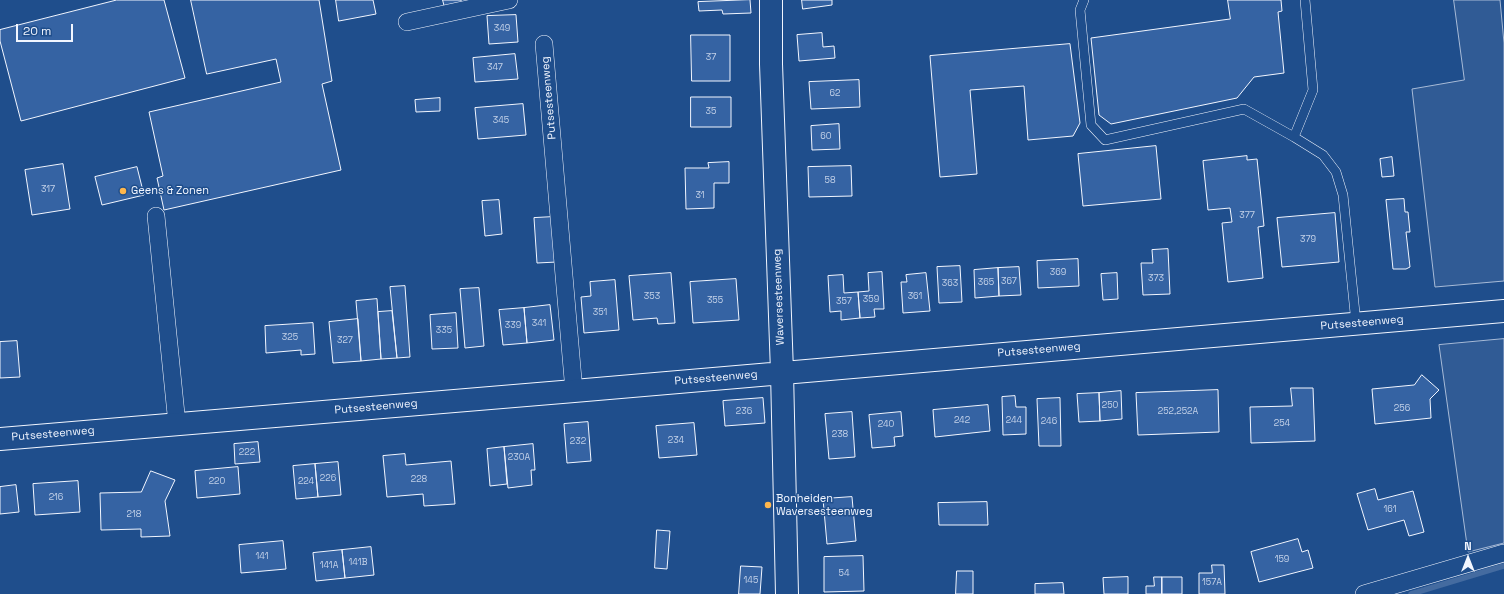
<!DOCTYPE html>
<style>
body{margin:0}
#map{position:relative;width:1504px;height:594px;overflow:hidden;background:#1f4e8c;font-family:"Space Grotesk",sans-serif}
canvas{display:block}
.north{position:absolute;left:1448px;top:538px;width:40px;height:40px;-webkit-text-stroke:3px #1f4e8c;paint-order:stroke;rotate:0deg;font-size:11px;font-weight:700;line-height:16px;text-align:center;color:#f2f6ff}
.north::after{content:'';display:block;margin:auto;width:14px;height:18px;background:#f2f6ff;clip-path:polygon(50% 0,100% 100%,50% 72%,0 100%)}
.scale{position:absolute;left:16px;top:24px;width:57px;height:18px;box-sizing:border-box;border:2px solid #f2f6ff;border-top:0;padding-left:5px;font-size:12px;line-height:14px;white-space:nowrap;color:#f2f6ff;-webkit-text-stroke:3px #1f4e8c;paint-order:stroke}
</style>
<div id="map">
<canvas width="1504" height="594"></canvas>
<div class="north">N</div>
<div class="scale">20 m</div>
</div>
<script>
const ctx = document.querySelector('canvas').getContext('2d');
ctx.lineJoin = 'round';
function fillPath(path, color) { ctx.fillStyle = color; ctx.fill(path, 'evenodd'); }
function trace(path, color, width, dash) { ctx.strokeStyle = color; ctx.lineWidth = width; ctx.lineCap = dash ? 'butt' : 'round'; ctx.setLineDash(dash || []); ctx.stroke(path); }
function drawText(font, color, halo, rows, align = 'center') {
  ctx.font = font + ' "Space Grotesk",sans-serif'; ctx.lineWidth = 3; ctx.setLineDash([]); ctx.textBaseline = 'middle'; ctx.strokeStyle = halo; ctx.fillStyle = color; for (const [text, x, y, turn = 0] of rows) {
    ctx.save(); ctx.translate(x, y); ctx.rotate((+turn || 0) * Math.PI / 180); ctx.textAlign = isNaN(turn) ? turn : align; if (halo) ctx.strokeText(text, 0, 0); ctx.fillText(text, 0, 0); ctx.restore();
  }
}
const built = new Path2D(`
 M1454 0H1500L1504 43V281L1435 287 1412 89 1464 80Z
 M1504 339V543L1468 552 1439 345Z`);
fillPath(built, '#305b95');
trace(built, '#a8bbd7', 1);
trace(new Path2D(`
 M1411 594 1504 566`), '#446ba0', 5.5);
const building = new Path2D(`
 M117 0H164L185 78 21 121 0 41V30Z
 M191 0H319L332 81 322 84 341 170 164 210 157 178 163 176 149 112 281 82 276 59 207 74Z
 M336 0H373L376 14 339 21Z
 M443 0H461L462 5 445 8Z
 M750 0 751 13 723 14 722 10 699 11 698 2Z
 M802 0H832V5L803 9Z
 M1228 0H1281L1282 11 1278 12 1284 73 1254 77 1237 98 1111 124 1099 115 1091 38 1230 19Z
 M516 15 518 42 489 44 487 16Z
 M822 33 823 47 834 46 835 58 799 61 797 35Z
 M691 35H730V81H692Z
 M1070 44 1080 123 1073 136 1028 140 1024 86 970 90 977 174 940 177 930 56Z
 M515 54 518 79 475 82 473 58Z
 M859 80 860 107 811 109 809 82Z
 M691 97H731V127H691Z
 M440 98V111L416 112 415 100Z
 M523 104 526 135 478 139 475 108Z
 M839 124 840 149 812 150 811 126Z
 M1156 146 1161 199 1083 206 1078 154Z
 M1247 156V160L1257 159 1264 226 1258 227 1263 278 1228 282 1222 223 1232 222 1230 208 1208 210 1203 161Z
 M1392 157 1394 176 1382 177 1380 159Z
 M729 162V183H714V208L686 209 685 168H709L708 163Z
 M63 164 70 209 32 215 25 170Z
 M851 166 852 196 809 197 808 167Z
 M137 167 144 195 102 205 95 177Z
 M1404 199 1405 212H1408L1410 232H1406L1410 267 1406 269H1393L1386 200Z
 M499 200 502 234 485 236 482 201Z
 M1335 213 1339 262 1282 267 1277 218Z
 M553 217 557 262 537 263 534 218Z
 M1168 249 1170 294 1143 295 1141 263H1153L1152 250Z
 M1078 259 1079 286 1038 288 1037 261Z
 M960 266 962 302 939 303 937 267Z
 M1019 267 1021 295 999 296 998 268Z
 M998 268 999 296 975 298 974 270Z
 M882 272 884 309H874L875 317 860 318 858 292 869 291 868 273Z
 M671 273 675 323 658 324 657 318 633 320 629 276Z
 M926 273 930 311 903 313 901 282H907L906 275Z
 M1117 273 1118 299 1103 300 1101 274Z
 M843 275 844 293 858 292 860 318 841 320V311L830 312 828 276Z
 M736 279 739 320 693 323 690 282Z
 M615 280 619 330 584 333 581 297 591 296 590 282Z
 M405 286 410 357 397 358 390 287Z
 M479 288 484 346 465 348 460 289Z
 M377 299 381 359 361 361 356 301Z
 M550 305 554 340 527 343 524 308Z
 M524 308 527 343 503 345 499 310Z
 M392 311 397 358 381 359 378 312Z
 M456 313 458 348 432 349 430 315Z
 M358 319 361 361 333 363 329 322Z
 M313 323 315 354 301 355V350L266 353 265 326Z
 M17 341 20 377 0 378V342Z
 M1422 375 1439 390 1430 399 1431 418 1375 424 1372 389 1414 385Z
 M1291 388H1313L1315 441 1251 443 1250 407 1292 406Z
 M1218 390 1219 432 1138 435 1136 393Z
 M1121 391 1122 419 1100 421 1099 393Z
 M1099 393 1100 421 1079 422 1077 394Z
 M1015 396 1016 407H1026V434L1003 435 1002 397Z
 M763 398 765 423 725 426 723 401Z
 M1060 398 1061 446H1039L1037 399Z
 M988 405 990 431 935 437 933 410Z
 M852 412 855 457 829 459 825 414Z
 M901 412 903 436 894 437 895 446 872 448 869 415Z
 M588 422 591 461 567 463 564 424Z
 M694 423 697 455 659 458 656 426Z
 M258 442 260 462 235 464 234 444Z
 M533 444 535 470H531L532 485 508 488 504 447Z
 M504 447 507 484 490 486 487 449Z
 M405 454 406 465 451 461 455 504 424 506 423 494 387 497 383 456Z
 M338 462 341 495 318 497 315 464Z
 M315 464 318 497 296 499 293 466Z
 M238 467 240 494 197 498 195 471Z
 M151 471 175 480 165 501 170 536 141 537V529L101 530 100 493 141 492Z
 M78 481 80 512 35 515 33 484Z
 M16 485 19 512 0 514V487Z
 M1375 489 1378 500 1413 491 1424 532 1409 536 1404 520 1368 530 1357 494Z
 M852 497 856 541 827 544 823 499Z
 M987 502 988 525H939L938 503Z
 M657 530 670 531 667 569 655 568Z
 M1298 539 1302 552 1308 550 1313 568 1259 582 1251 552Z
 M283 541 286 569 241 573 239 545Z
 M371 547 374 575 345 578 342 550Z
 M342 550 345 578 316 581 313 553Z
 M863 556 864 591 824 592V557Z
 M1212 565H1224L1225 594H1199V573H1212Z
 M741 566 762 567 760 594H739Z
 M957 571H973V594H956Z
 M1128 577V594H1104L1103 578Z
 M1154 577H1162V594H1146V586H1154Z
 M1162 577H1182V594H1162Z
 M1063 583 1064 594H1035V584Z`);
fillPath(building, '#3563a3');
trace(building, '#f2f6ff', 1);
const lane = new Path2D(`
 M1084 0 1080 10 1091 125 1105 140 1244 109 1294 137 1323 155 1336 172 1343 195 1356 323
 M1294 137 1313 90 1305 0`);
const street = new Path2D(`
 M407 22 509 0
 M544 44 574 391
 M156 216 177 424
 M1364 594 1504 553`);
const secondary = new Path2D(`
 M771 0V64L782 372 787 594
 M0 439 574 391 1504 311`);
trace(lane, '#f2f6ff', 10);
trace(street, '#f2f6ff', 18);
trace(secondary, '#f2f6ff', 24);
trace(lane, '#1f4e8c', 9);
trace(street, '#1f4e8c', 17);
trace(secondary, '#1f4e8c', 22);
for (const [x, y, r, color] of [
 [123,191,4,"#ffb74d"],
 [768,505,4,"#ffb74d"]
]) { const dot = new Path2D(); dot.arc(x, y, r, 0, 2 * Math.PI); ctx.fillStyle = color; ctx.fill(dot); trace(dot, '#1f4e8c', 1.5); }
drawText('9px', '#c3d1e8', null, [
 ["349",502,29],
 ["37",711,58],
 ["347",495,68],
 ["62",835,94],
 ["35",711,112],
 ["345",501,121],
 ["60",826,137],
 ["58",830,181],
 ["317",48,190],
 ["31",700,196],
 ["377",1247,216],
 ["379",1308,240],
 ["369",1058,273],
 ["373",1156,279],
 ["367",1009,282],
 ["365",986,283],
 ["363",950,284],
 ["353",652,297],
 ["361",915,297],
 ["359",871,300],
 ["355",715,301],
 ["357",844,302],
 ["351",600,313],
 ["341",539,324],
 ["339",513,326],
 ["335",444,331],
 ["325",290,338],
 ["327",345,341],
 ["250",1110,406],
 ["256",1402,409],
 ["236",744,412],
 ["252,252A",1178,412],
 ["242",962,421],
 ["244",1014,421],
 ["246",1049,422],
 ["254",1282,424],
 ["240",886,425],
 ["238",840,435],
 ["234",676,441],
 ["232",578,442],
 ["222",247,453],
 ["230A",519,458],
 ["226",328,479],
 ["228",419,480],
 ["220",217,482],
 ["224",306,482],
 ["216",56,498],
 ["161",1390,510],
 ["218",134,515],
 ["141",262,557],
 ["159",1282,560],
 ["141B",358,563],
 ["141A",329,566],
 ["54",844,574],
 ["145",751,581],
 ["157A",1212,583]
]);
drawText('11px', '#f2f6ff', '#1f4e8c', [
 ["Putsesteenweg",549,98,-95],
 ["Waversesteenweg",779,297,-92],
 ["Putsesteenweg",1362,323,-5],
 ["Putsesteenweg",1039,350,-5],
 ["Putsesteenweg",716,378,-5],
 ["Putsesteenweg",376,407,-5],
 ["Putsesteenweg",53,434,-5]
]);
drawText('11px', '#f2f6ff', '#1f4e8c', [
 ["Geens & Zonen",131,191],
 ["Bonheiden",776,499],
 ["Waversesteenweg",776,512]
], 'left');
</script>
